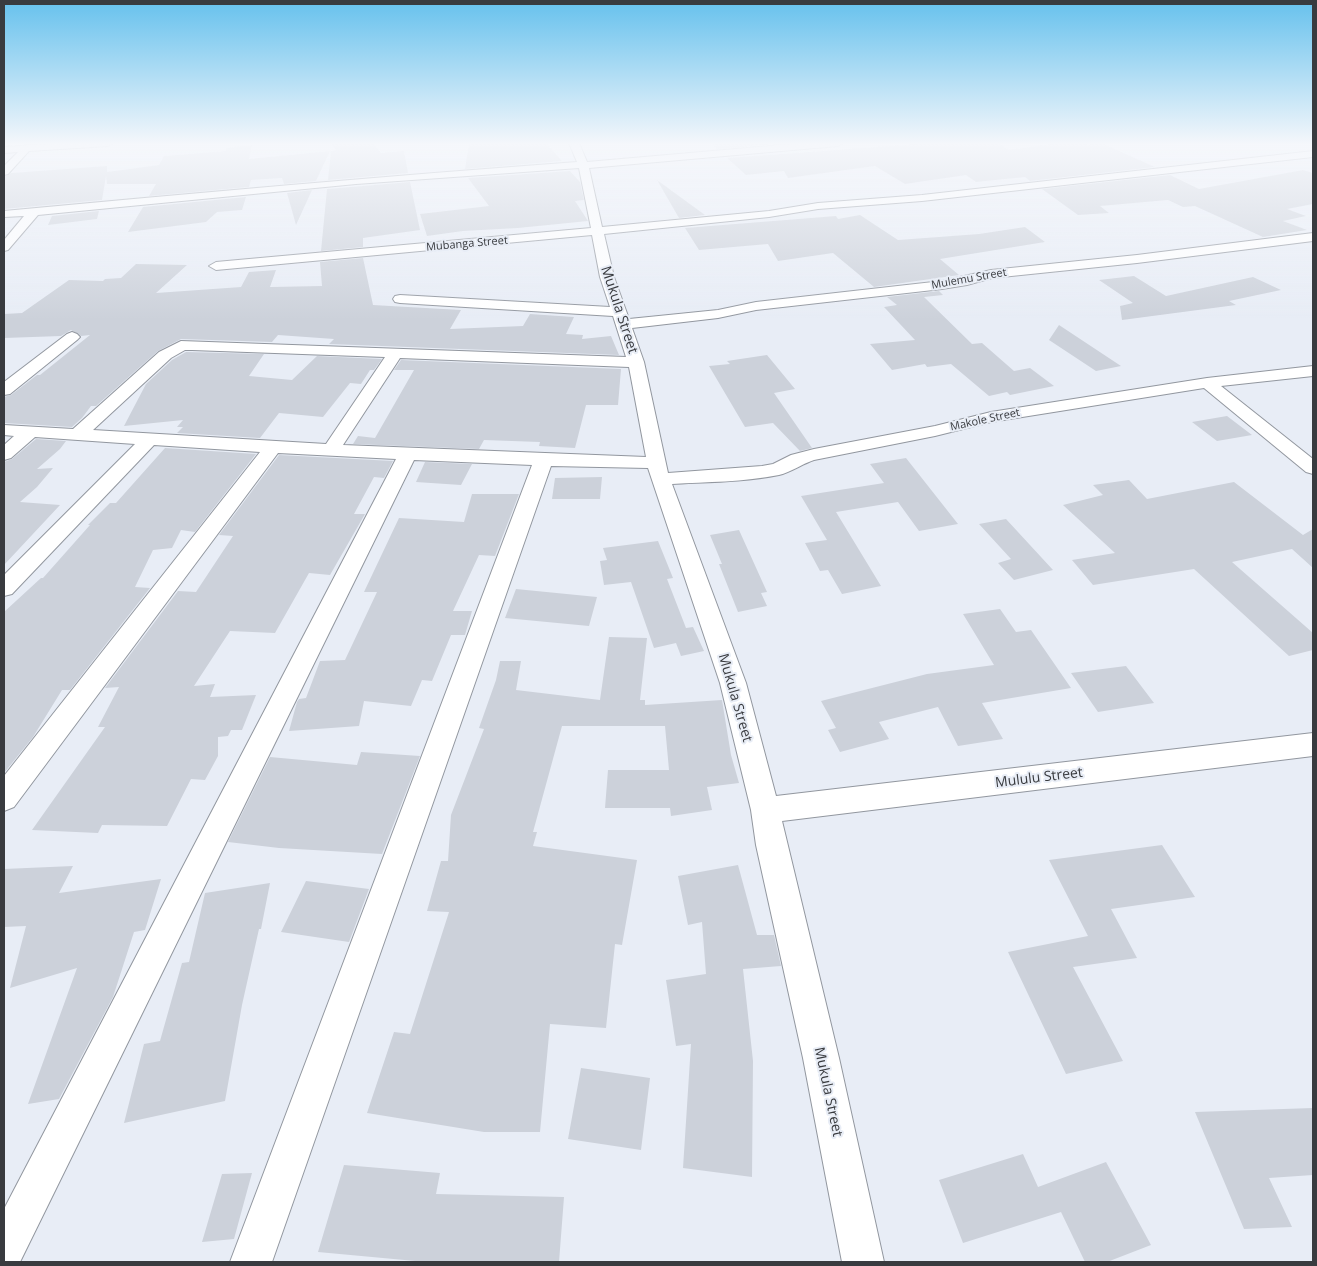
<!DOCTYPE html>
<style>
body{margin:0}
#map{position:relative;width:1317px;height:1266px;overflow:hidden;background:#e8edf6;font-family:"Open Sans",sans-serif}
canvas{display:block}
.frame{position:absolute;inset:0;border:5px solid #393b3f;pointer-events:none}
</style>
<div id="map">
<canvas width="1317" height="1266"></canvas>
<div class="frame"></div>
</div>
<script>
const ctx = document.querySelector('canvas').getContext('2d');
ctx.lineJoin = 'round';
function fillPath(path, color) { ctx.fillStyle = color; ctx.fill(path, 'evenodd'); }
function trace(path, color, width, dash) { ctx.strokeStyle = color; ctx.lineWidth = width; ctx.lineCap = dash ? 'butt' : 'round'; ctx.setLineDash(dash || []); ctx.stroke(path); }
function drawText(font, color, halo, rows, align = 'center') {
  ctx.font = font + ' "Open Sans",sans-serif'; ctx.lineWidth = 4; ctx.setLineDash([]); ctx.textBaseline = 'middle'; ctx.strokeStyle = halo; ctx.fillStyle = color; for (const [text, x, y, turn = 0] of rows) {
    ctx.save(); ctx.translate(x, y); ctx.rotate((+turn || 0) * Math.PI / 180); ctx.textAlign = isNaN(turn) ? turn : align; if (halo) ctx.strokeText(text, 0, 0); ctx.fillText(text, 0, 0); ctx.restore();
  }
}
fillPath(new Path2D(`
 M331 143H373L381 153 404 151 408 173 328 180 331 151 336 150Z
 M469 143H546L562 161 465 169Z
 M711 143H782L718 149Z
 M932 143H997L1009 150 1060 143H1084L1088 145 1101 143 1155 167 1030 181 1025 177 976 182 966 175 905 184 875 166 788 178 784 171 746 175 727 158Z
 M252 145 249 159 330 151 316 181 284 184 282 178 251 180 249 187 149 196 156 184H107L106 176 102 200 4 209V177L11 173 107 166V172L159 165 164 156 226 151V148Z
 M1303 170 1313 173V204L1287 209 1306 216 1283 221 1307 230 1263 237 1195 206 1183 207 1168 200 1100 206 1109 213 1078 215 1042 189 1170 175 1199 189Z
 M570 171 580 182 584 200 575 201 588 221 518 228 463 231 427 236 420 214 489 206 468 178Z
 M657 180 705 215 679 218Z
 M410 182 420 230 363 238V247L321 251 327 189Z
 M312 190 296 225 287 193Z
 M246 197 242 210 217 212 206 222 128 232 143 207Z
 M99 211 97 219 48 225 52 216Z
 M860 215 898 240 979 234 1025 227 1045 242 940 259 959 275 874 287 833 253 778 261 768 244 699 250 685 228 836 216 838 219Z
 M363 258 373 305 461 310 450 329 523 326 530 314 574 317 566 334 583 335 582 339 611 336 619 355 329 344 334 339 278 335 272 342 181 339 158 351 96 406H91L82 418 72 427 4 423V397L11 395 37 375H40L90 335 81 336 71 330 61 336 4 338V314L22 313 69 280 103 281 105 279 121 278 136 264 187 265 156 293 241 287 249 272 276 270 270 287 322 286 320 262Z
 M1134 276 1166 296 1253 277 1281 290 1229 301 1236 305 1122 320 1120 306 1133 303 1099 280Z
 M939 291 943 295 924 297 972 344 982 343 1014 371 1030 368 1054 386 1010 395 1007 392 989 396 951 364 927 367 925 364 892 370 870 344 915 340 884 307 897 305 887 297Z
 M1059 325 1121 366 1096 371 1049 340Z
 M186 352 264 354 249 376 292 380 317 356 382 359 374 370H370L361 384 350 383 323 417 279 413 260 438 177 433 183 427H177L183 420 124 426 146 384 172 360Z
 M767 355 795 389 774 393 812 448 800 451 773 423 745 427 709 366 730 364 727 361Z
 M401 360 621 369 618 405H586L575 448 539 446 540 442 484 440 479 449 353 444 358 436 375 438 414 370H394Z
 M1227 416 1252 435 1217 441 1192 422Z
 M36 439 66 441 60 449 37 469 53 468 37 487 20 502 60 505 4 565V462L12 459Z
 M165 448 256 454 195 532 181 530 172 548 153 550 135 587 150 588 70 690H62L33 737 4 773V612L41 578H43L90 525H88L110 503H116Z
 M279 455 393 461 384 478 374 477 354 514H365L330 575 309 573 275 633 230 631 194 686 215 684 210 697 256 695 242 730H231L228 736 218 737V756L205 780 191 779 167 826 102 825 98 833 32 830 105 727H98L119 687 105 688 178 591 196 592 233 536 219 535Z
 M906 458 958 524 919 531 898 502 836 512 881 586 842 594 828 570 820 571 805 543 827 540 801 496 884 483 870 464Z
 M425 462 472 464 461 485 416 482Z
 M602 477 600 499H552L555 478Z
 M1129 480 1147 499 1234 482 1303 535 1313 529V568L1292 549 1232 562 1313 633V650L1289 656 1194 569 1093 585 1072 560 1115 553 1063 505 1103 495 1093 485Z
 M472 494H519L495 556 479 555 453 611H472L465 635H451L432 681 422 680 411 706 364 701 359 726 289 731 297 702 299 699 306 698 320 661 345 660 377 592H364L399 518 464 522Z
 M1006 519 1053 570 1014 580 998 563 1011 559 979 524Z
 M739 530 767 592 761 593 767 606 738 612 719 564H722L710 535Z
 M658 541 673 578 667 579 686 628 693 627 704 651 681 656 676 643 654 648 631 582 604 585 600 561 607 560 603 548Z
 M516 589 597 597 589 626 505 618Z
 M1000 609 1016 632 1031 630 1071 688 982 703 1003 739 958 746 938 707 879 722 889 739 840 752 828 730 836 728 821 701 927 674 994 665 963 614Z
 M609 637 647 638 640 700H645V705L722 700 731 755 739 783 707 787 712 810 671 816 670 808H605L608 770H669L665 726H562L533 832H537L533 846 637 860 622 945 615 944 606 1028 550 1024 540 1132H484L367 1113 394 1032 410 1034 449 912 427 911 441 861H448L451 815 484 729 479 728 496 680 500 661H521L516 690 600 700Z
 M1126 666 1154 703 1098 712 1071 673Z
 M361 752 420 756 382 854 279 848 228 842 270 757 357 765Z
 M1162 845 1195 897 1111 909 1137 958 1073 967 1123 1061 1066 1074 1008 952 1088 936 1049 860Z
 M738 865 757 935H774L781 966 743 969 753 1061 752 1177 683 1168 691 1044 676 1046 666 980 706 974 702 922 688 925 678 876Z
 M73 866 59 893 161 879 145 930 134 932 113 997 59 1099 28 1104 77 968 10 988 26 926 4 927V869Z
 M306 881 369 889 349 942 281 932Z
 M270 883 261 929H259L242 1005 225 1101 124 1123 144 1044 160 1041 182 963 189 962 205 893Z
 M581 1068 650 1078 641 1150 568 1139Z
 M1313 1108V1175L1269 1178 1292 1227 1244 1229 1195 1112Z
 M1023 1154 1038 1187 1106 1162 1151 1245 1107 1262H1085L1061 1212 963 1243 939 1180Z
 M344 1165 440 1173 436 1194 564 1197 559 1262H426L318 1252Z
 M252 1173 234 1239 202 1242 222 1174Z`), '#ccd1da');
const minor = new Path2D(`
 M64 143H113L108 146 29 151 8 174 4 175V166L18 152 4 153V147Z
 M569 143H579L587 162 804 143H843L838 146 589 168 602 227 769 211 818 203 922 195 1313 151V157L922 201 818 209 769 217 604 234 614 277 629 319 718 310 756 302 942 281 991 270 1137 255 1313 233V241L1137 263 992 278 967 285 942 289 756 310 718 318 632 328 644 362 668 473 762 466 773 464 791 455 814 449 935 426 991 412 1207 378 1313 366V376L1221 386 1313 459V474L1306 472 1204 388 991 422 935 436 814 460C802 464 791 472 779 475 744 482 707 482 672 484L746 683 776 796 1313 733V756L782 821 839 1058 884 1262H842L803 1058 756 845 751 810 720 683 648 468 551 466 272 1262H230L532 465 414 460 20 1262H4V1209L396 459 278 453 14 807 4 811V776L260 452 154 445 12 594 4 596V575L135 444 35 437 11 458 4 460V445L14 436 4 435V425L73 429 159 352 181 341 626 357 613 316 400 303 395 302 393 299 395 296 400 295 610 307 600 277 592 235 216 270 209 266 216 262 591 228 579 168 356 184 38 215 8 250 4 251V240L24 216 4 217V211C195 193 386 176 577 162ZM185 350H192L385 357 326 444 93 430 171 358ZM400 358 629 367 646 457 343 445Z
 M72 332 77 334 80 337 77 340 10 394 4 395V382L67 334Z`);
trace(minor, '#92979f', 2);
fillPath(minor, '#fff');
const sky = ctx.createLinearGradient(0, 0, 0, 320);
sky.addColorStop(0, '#66c1ed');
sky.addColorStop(0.45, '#f5f7fb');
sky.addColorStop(1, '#f5f7fb00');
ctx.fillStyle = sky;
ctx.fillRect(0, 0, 1317, 320);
drawText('11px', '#393b3f', '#e8edf6', [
 ["Mubanga Street",467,244,-5],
 ["Mulemu Street",969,279,-10],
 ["Makole Street",985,420,-12]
]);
drawText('14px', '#393b3f', '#e8edf6', [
 ["Mukula Street",619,310,72],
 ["Mukula Street",735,698,74],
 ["Mululu Street",1039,778,-7],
 ["Mukula Street",828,1092,78]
]);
</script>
